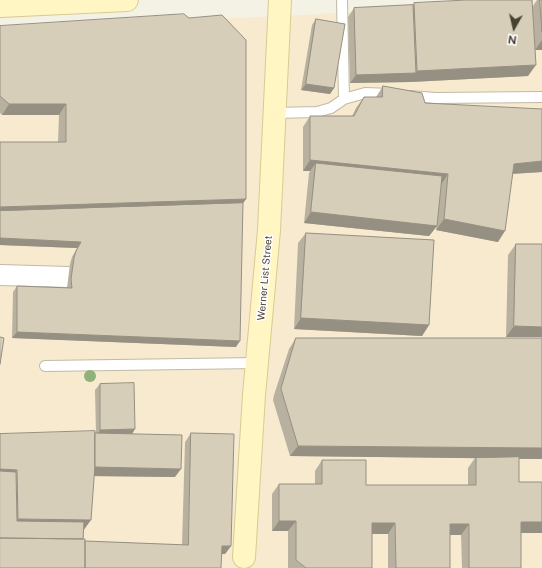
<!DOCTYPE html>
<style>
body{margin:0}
#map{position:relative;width:542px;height:568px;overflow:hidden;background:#f4f1e5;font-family:"Public Sans",sans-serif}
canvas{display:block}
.north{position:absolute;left:494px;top:8px;width:40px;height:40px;-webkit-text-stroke:3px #fff;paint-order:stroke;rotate:188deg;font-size:11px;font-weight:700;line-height:16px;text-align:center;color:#474134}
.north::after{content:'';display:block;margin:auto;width:14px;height:18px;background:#474134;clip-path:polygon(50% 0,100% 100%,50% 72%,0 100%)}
</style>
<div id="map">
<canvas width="542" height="568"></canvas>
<div class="north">N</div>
</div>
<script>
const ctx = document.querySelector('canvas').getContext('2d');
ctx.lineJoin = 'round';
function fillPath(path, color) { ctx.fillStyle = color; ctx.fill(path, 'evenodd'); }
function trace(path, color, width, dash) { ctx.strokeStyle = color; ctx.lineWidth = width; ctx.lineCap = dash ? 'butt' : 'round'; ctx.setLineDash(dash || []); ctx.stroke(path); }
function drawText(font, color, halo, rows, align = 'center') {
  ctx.font = font + ' "Public Sans",sans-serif'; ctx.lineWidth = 3; ctx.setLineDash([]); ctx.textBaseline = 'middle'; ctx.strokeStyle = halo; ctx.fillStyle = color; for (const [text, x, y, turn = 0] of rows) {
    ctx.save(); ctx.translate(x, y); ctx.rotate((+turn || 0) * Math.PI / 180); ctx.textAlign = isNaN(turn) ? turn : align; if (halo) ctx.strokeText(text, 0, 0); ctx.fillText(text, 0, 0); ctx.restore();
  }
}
fillPath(new Path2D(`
 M542 0V568H0V28L304 15Z`), '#f8eacf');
const lane = new Path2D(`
 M342 0 344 99
 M410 96 435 98 542 97
 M275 113 317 112 331 108 344 99 365 93 390 94
 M45 366 257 363`);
const street = new Path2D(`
 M0 275 68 277`);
const secondary = new Path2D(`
 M0 6 127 0
 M244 557 254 395 269 230 280 0`);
trace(lane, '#c0baa7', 12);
trace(street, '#c0baa7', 22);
trace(secondary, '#d7cb91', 24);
trace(lane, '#fff', 10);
trace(street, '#fff', 20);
trace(secondary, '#fff6c4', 22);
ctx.fillStyle = '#90b17a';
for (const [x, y] of [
 [90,376]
]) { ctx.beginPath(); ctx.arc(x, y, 6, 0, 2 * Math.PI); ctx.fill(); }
fillPath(new Path2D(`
 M537 0H542V50H535L528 76 410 82 350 83 348 17 354 8 413 5 414 3 533 6Z
 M316 19 334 88 330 94 301 90 312 25Z
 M0 26 246 199 243 203 236 347 12 338 13 292 17 286 67 288 70 264 72 257 77 248 0 245V142H58L59 115H2L0 113Z
 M383 86 425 103 542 172 513 174 498 242 436 230 438 211 437 226 429 236 304 223 309 173 310 171H303V127L310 116H352L356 108 364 97H376Z
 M306 233 429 325 422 336 294 329 298 243Z
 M516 244H542V337H506L508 255Z
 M296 338H542V459H519V482H542V533H521V568H462L461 535H450V568H388V534H372V568H288V531H272V494L279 484H315V471L322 460 366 485H468V468L475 458 290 456 273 400 274 395 289 349Z
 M100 384 135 429 132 434 175 477 94 476 84 530 83 539 85 541 182 545 185 442 191 433 231 546 225 554 0 568V434L96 433 95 390Z`), '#b9b1a0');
fillPath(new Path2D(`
 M542 40V50H535Z
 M536 65 528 76 410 82 350 83 356 75 416 73 417 71Z
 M306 84 334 88 330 94 301 90Z
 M9 104H66L59 115H2Z
 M310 160 448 174 441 185 316 163 310 171H303Z
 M542 161V172L507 174 514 164Z
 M246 199 239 209 0 217V207Z
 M311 212 437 226 429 236 304 223Z
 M444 219 505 231 498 242 436 230Z
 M0 238 81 242 77 248 0 245Z
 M301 318 429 325 422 336 294 329Z
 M514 326 542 327V337H506Z
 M17 332 240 341 236 347 12 338Z
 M135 429 131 435 96 436 100 430Z
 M298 446 542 448V459L290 456Z
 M94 467 181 469 175 477 88 476Z
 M0 469 17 470 10 480H0Z
 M18 519 91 520 83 531 11 529Z
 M279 521H296L288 531H272Z
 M521 522H542V533H513Z
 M372 523H395L388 534H365Z
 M450 524H469L461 535H443Z
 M222 546H231L225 554H216Z`), '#969082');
const building = new Path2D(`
 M467 0H532L536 65 417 71 414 3Z
 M540 0H542V32Z
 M413 5 416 73 356 75 354 8Z
 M184 14 189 18 222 15 246 40V199L0 207V142H66V104H9L0 96V26Z
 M316 19 345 24 334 88 306 84Z
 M383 86 422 93 425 103 542 109V161L514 164 505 231 444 219 448 174 310 160V116H354L364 97H382Z
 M316 163 442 176 437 226 311 212Z
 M243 203 240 341 17 332V286L72 288 71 279 74 258 76 251 81 242 0 238V211Z
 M306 233 434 240 429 325 301 318Z
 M516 244H542V327L514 326Z
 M0 337 4 338 0 364Z
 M296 338H542V448L298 446 281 389 282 385Z
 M134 383 135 429 100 430V384Z
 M95 431V465L91 520 18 519 17 470 0 469V434Z
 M95 433 182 435 181 469 95 467Z
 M191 433 234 434 231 546H222L221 568H85V541L188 545Z
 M519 457V482H542V522H521V568H469V524H450V568H396L395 523H372V568H306L296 560V521H279V484H322V460H366V485H476V458Z
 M0 471 16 472 17 521 84 522 83 539 0 538Z
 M0 538 85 539V568H0Z`);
fillPath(building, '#d7ceba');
trace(building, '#969082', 1);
drawText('10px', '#474134', '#fff', [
 ["Werner List Street",265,278,-85]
]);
</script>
